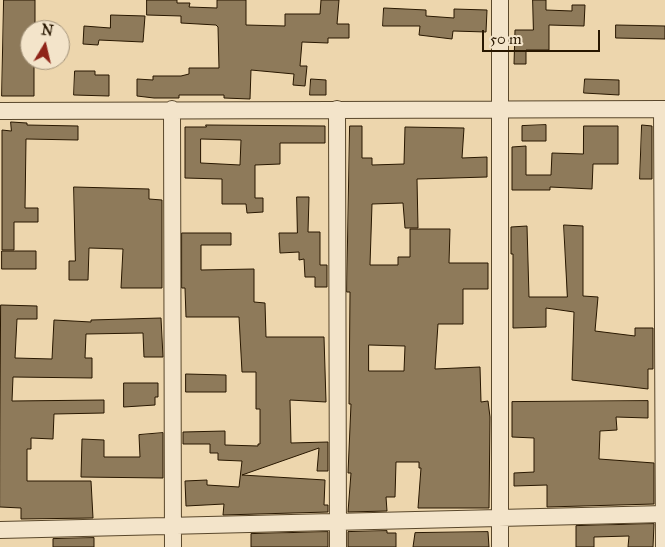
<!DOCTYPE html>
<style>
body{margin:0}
#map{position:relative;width:665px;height:547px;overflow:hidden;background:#edd6ad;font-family:"IM FELL Great Primer",serif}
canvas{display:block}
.north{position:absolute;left:20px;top:20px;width:50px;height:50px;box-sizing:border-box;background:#f3e4ca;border:1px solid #a29279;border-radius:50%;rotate:9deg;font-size:14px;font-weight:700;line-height:20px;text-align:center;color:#281700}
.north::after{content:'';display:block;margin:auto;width:18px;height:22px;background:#8f2418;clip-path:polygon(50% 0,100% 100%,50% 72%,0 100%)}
.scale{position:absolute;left:482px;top:30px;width:118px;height:22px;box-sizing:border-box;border:2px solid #281700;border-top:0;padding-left:6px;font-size:15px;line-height:18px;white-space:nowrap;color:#281700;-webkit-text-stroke:4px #f3e4ca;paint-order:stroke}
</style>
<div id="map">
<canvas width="665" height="547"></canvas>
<div class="north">N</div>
<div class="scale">50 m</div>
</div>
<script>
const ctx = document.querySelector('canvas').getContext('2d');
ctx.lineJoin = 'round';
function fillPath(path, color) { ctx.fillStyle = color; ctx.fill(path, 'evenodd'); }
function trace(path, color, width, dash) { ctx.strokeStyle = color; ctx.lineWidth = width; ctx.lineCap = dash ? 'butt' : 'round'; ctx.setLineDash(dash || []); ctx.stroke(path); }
const building = new Path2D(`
 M4 0H35V30H30V60H34V96H2Z
 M147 0H177V3H190L189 7 217 8V0H246V25L285 26V14H320L321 0H339L337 24H349V38H328V43L302 42 300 66H307L305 86 293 85 294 74 251 70 250 99 224 98V95H179V98H154L137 96V79L153 80V76H181L189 74V68H219L218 27 216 25 181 23V16L147 15Z
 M533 0H546V10L572 11V5H585L584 26 549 25V50H526V64H514L515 30H533Z
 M384 8 426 10V16L454 18V9L487 10 486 32 453 31 452 39 419 35 420 26H383Z
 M111 15 145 16 143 42 99 40 98 45 83 44 84 26 110 28Z
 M616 25 665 26V39L616 38Z
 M75 71H95V75H109V96L74 95Z
 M311 79 326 80V95H310Z
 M585 79 619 80V95L584 93Z
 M11 122 27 123V125L78 126V140L26 139 25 208H38V222H14V250H2V130L11 131Z
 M206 125 325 126V143H280V164L255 165V198H263V212L247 213 246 204H222V179L185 178V127H206ZM201 139 241 140 240 165 201 163Z
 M546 125V141H522V126Z
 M642 125 652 126V179H640Z
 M350 126H362V158H372V165L404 164 405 127 464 128 462 158 487 157V177L417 179 418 228H405L403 203 372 204 370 265H398V257H410V229H450L449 263H488V289H463V324H438L435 369 480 367 481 402 488 401 490 417 489 508H418L421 468H419V462H396L395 497H386L387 511 348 512 351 473H348L351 404H349L350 292H347ZM369 345 405 346 404 371H369Z
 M584 126H618V164H593L592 189 550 187V190H512V147L526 146V175H551L552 153 583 154Z
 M74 187 149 189V199L162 200V288H121L123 249 89 248 88 280H69V261H75Z
 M297 197H309L308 232H320V265H327V287H315V277H305L304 259 299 260V252L280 253 279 233H297Z
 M564 225 583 226V296L598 297 595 331 635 336V328H653V369H648V389L572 380 574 312 546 308V327L513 328V254H511V227L527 226 529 297H567Z
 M182 233H231V245H201V270L254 269V302L265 303 266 337H324L326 402 290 400 291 443 328 442V471H317L319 448 242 475 325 480 324 505H328V512L223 515 224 504 186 506 185 481 207 480V485L239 487 242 461 218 460V453H210V444H183V432L225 431V445L258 446V444H260V409H256V372H242L239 317H186L185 288H182Z
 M2 251H36V269H2Z
 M1 305 37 306V319H17L15 358 52 359 54 320 91 322V320L161 318 163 357H144L143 333 86 334 85 358H92V378L13 377 12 401 104 400V413L54 414 53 439 31 438V449H27V481H91L93 518 21 519V508L0 507Z
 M186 374 226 375V392H186Z
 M124 383H158V397H155V405L124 407Z
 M648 401V418L616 417 617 430 600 431 599 459 654 463V504L547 507V485L514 486V473L534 472V438L512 437V402Z
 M163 433V478L81 477 82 439 104 440V457H140L139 435Z
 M654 524 653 547H628L629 536 594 537V547H576V526Z
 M387 531V533H396V547H348V532Z
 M328 532V547H251V534Z
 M488 532 489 547H413L415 533Z
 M94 538V547H53V539Z`);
fillPath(building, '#8e7a5a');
trace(building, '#281700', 1);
const minor = new Path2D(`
 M500 0V547
 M172 109 173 547
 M337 109 338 547
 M662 109 664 547
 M0 111 665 109
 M0 530 665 514`);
trace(minor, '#59472b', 18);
trace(minor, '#f3e4ca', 16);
</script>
